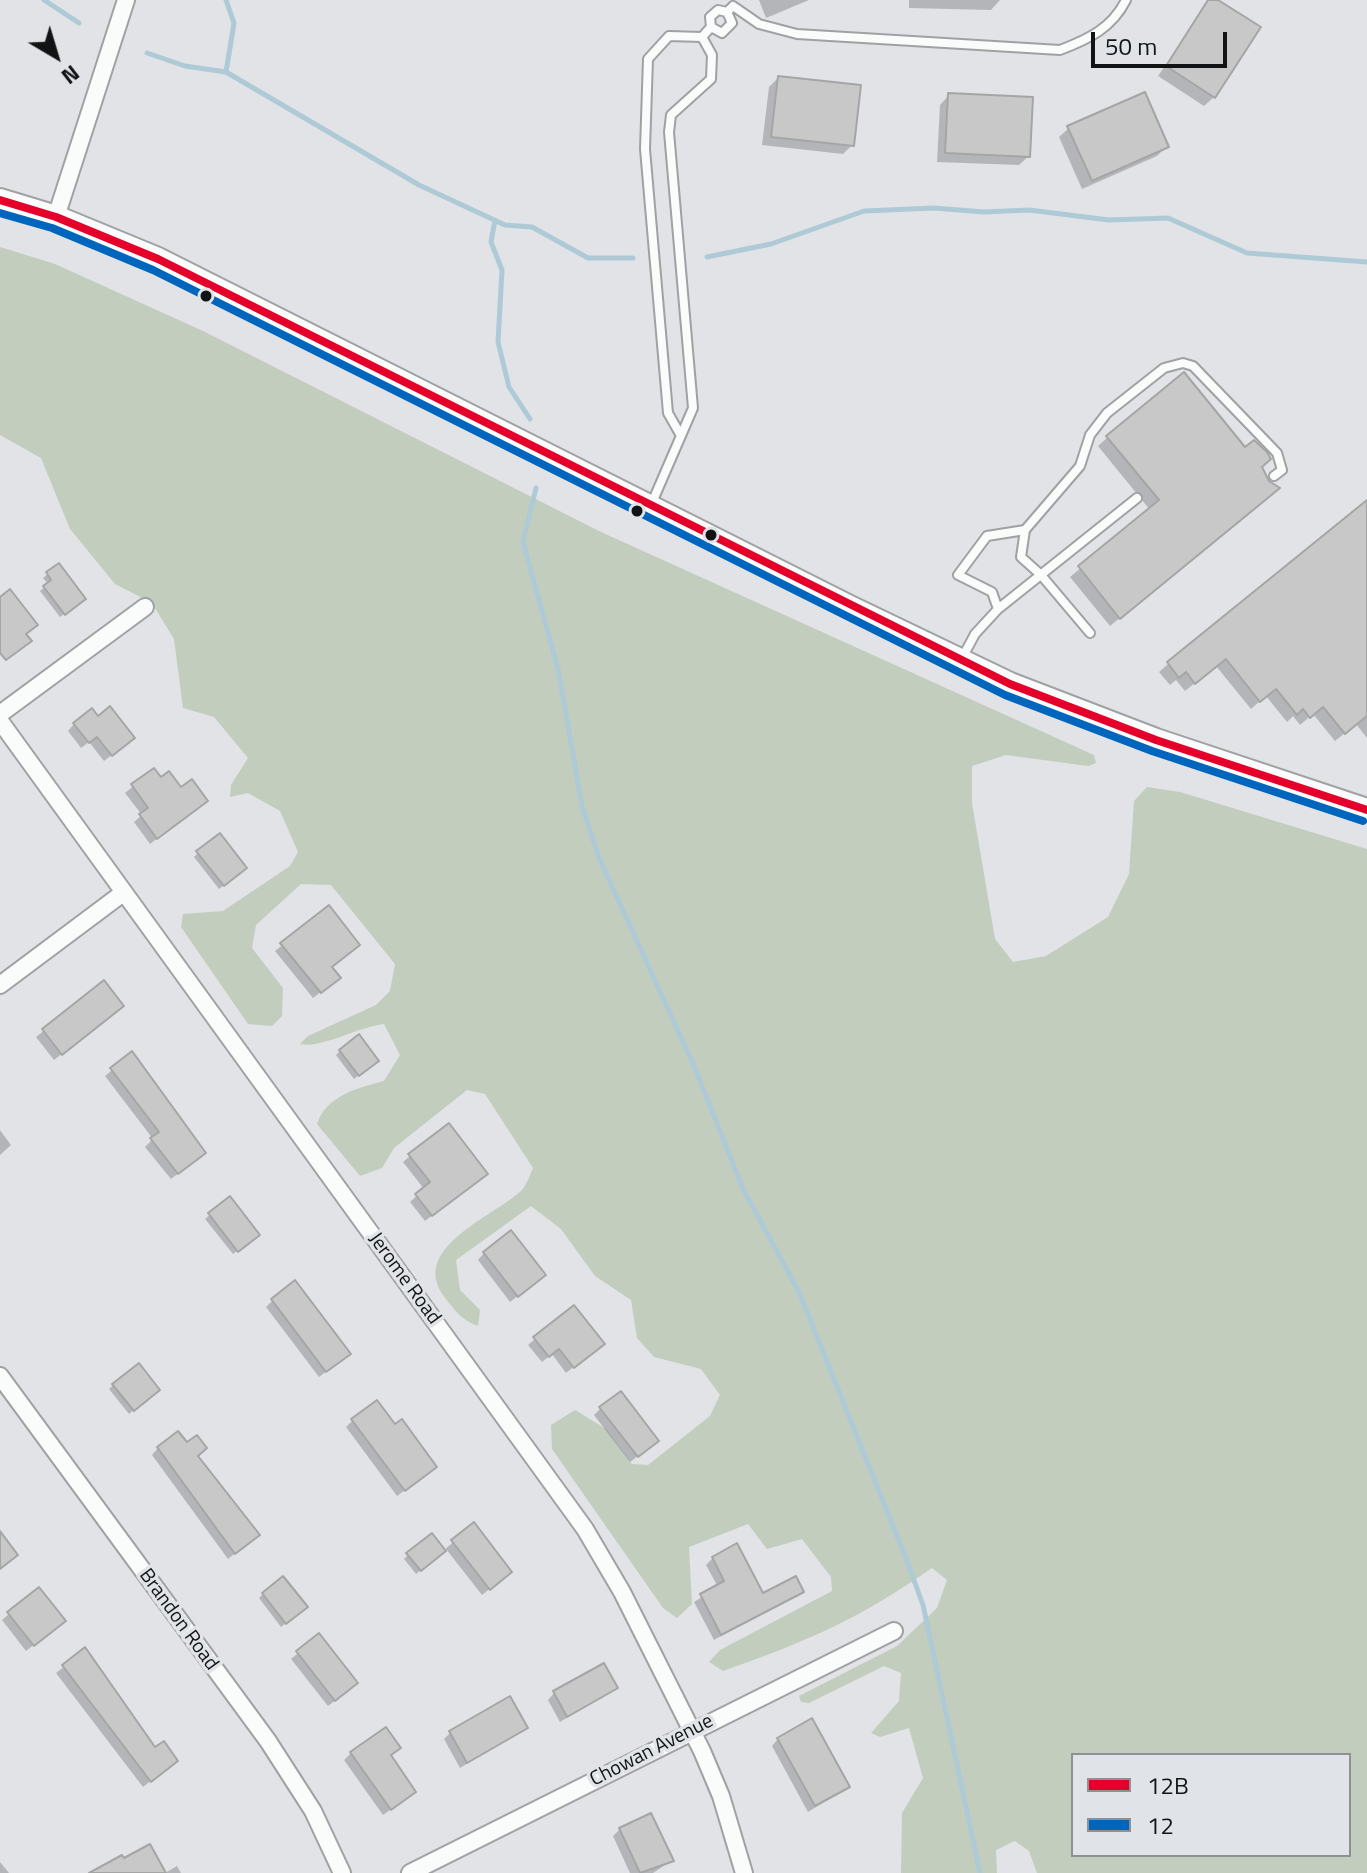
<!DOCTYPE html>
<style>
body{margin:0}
#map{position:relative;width:1367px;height:1873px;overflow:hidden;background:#e1e3e6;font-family:"Titillium Web",sans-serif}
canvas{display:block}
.legend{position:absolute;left:1071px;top:1753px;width:280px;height:104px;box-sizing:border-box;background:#e0e3e7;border:2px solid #8e9093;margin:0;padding:10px 14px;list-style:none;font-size:24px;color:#121314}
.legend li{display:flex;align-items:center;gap:16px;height:40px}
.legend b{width:40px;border:2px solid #8e9093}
.north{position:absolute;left:16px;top:16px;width:80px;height:80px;-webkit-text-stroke:6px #e0e3e7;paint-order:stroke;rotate:142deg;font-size:22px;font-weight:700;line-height:32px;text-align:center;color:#121314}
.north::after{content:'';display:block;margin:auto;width:28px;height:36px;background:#121314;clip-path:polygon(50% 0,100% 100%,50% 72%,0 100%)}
.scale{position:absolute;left:1091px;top:32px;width:136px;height:36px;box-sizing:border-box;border:4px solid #121314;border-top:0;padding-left:10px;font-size:24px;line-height:28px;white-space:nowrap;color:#121314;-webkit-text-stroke:6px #e0e3e7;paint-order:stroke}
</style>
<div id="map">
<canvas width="1367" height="1873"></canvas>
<ul class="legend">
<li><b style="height:10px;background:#e4002b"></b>12B</li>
<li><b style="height:10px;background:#0065bd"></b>12</li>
</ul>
<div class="north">N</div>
<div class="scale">50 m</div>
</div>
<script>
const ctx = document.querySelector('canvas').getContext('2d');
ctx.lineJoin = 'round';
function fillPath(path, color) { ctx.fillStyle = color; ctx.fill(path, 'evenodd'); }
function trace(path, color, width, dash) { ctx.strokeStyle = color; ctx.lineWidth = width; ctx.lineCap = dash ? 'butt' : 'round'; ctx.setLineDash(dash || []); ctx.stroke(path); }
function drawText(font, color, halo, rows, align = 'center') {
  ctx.font = font + ' "Titillium Web",sans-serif'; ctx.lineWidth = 7; ctx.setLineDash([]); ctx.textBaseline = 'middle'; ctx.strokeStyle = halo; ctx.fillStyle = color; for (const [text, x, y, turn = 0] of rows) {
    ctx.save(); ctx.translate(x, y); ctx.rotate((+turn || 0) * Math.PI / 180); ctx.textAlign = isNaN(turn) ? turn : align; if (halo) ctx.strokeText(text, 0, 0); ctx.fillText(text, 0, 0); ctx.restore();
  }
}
fillPath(new Path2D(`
 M0 247 55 264 203 331 601 532 1094 755 1096 763 1088 766 1006 755 972 766V803L995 939 1013 962 1046 956 1108 917 1129 874 1134 801 1147 787 1180 792 1367 849V1873H1037L1029 1851 1015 1841 996 1850 997 1873H901L902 1813 923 1778 909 1728 880 1737 871 1733 899 1701 901 1673 884 1666 809 1703 801 1702 799 1696 897 1646 937 1608 947 1580 932 1568C861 1618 806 1642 723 1671L709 1662 720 1650 832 1591 831 1577 802 1539 767 1549 748 1524 689 1547 692 1604 677 1618 663 1608 552 1449 551 1425 575 1410 606 1429 632 1464 648 1465 710 1416 720 1395 701 1369 654 1357 637 1338 631 1300 595 1276 561 1229 531 1206 456 1260 460 1290 480 1310 478 1326C462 1320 456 1312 446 1299 406 1249 492 1218 522 1190 527 1184 530 1175 533 1168L485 1094 467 1090 394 1148 382 1168 360 1176 317 1124C326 1096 357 1088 384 1081L400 1055 384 1024C358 1027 320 1049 300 1044L308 1036 376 1005 390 991 395 964 331 885 301 884 256 925 252 948 283 988 282 1016 272 1026 248 1024 181 927 183 914 223 911 290 866 298 852 280 811 248 793 230 797 231 785 248 758 214 717 183 708 174 639 152 603 115 584 70 529 41 458 0 435ZM1073 1755H1349V1855H1073Z`), '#c2cdbe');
fillPath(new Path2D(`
 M759 0H809L766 18Z
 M909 0H1000L991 10 909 8Z
 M1210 0H1214V97L1204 106 1158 76Z
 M778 78 852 145 843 154 762 145 769 87Z
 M949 95 1029 156 1019 165 937 162 940 105Z
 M1069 128 1167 146 1157 156 1082 189 1059 137Z
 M1108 437 1260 467 1268 497 1110 626 1070 577 1150 510 1098 446Z
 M1367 502V738L1356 724 1335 741 1313 714 1300 725 1293 716 1287 722 1266 696 1251 709 1216 666 1185 691 1176 680 1170 685 1159 672 1168 664Z
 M59 565 80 602 60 617 40 591 48 584 43 578Z
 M74 724 126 744 104 761 89 742 81 748 68 731Z
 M153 770 160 780 206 801 150 844 134 822 142 815 125 793Z
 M198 853 240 872 219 889 194 857Z
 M329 908 331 984 313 998 275 951Z
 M104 983 115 1012 54 1060 36 1037Z
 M340 1051 373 1064 354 1079 336 1055Z
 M132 1054 197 1159 171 1179 145 1147 153 1139 105 1076Z
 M0 1130 11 1145 0 1155Z
 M410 1156 479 1180 425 1221 410 1202 424 1189 403 1162Z
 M229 1199 253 1239 233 1254 205 1219Z
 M484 1253 537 1281 510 1302 478 1260Z
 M272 1301 341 1360 319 1377 266 1307Z
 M535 1339 595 1350 566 1373 552 1354 542 1362 528 1345Z
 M113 1385 154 1394 129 1414 109 1389Z
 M601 1408 650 1447 630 1462 594 1415Z
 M353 1420 428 1473 397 1496 346 1427Z
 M158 1448 196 1457 251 1541 228 1559 152 1455Z
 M473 1525 503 1578 482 1595 446 1549 416 1574 404 1559 408 1555 443 1551Z
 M713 1558 763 1596 801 1592 714 1640 694 1602 718 1587 706 1565Z
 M263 1594 301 1611 281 1627 259 1598Z
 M9 1614 56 1627 26 1651 2 1620Z
 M85 1650 121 1697 117 1701 169 1767 143 1787 56 1673Z
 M298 1653 349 1690 328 1706 291 1659Z
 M616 1688 560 1722 548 1700 554 1693Z
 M526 1728 460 1768 444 1739 450 1733Z
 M778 1739 848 1787 808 1812 772 1746Z
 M399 1748 389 1757 414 1792 383 1815 344 1760 351 1753Z
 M620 1829 671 1861 653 1873H630L613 1836Z
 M0 1862 9 1873H0Z
 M177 1866 181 1873H165Z`), '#0003');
trace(new Path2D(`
 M44 0 79 23
 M147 53 185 66 226 72 419 185 505 225 532 227 588 258H633
 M226 72 234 23 226 0
 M495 220 491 242 502 270 498 342 509 387 530 419
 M707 257 771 244 864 211 934 208 984 212 1029 210 1109 220 1168 218 1247 253 1367 262
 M536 488 523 542 558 669 582 806 599 858 694 1066 743 1189 799 1292 907 1561 923 1605 980 1873`), '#afcad7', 5);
const building = new Path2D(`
 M1208 0H1218L1261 27 1215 98 1166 66Z
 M778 76 861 85 854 146 771 137Z
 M1145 92 1169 147 1092 181 1067 126Z
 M948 93 1033 97 1030 157 945 153Z
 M1184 372 1245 447 1254 440 1267 452 1271 459 1262 467 1269 481 1280 488 1120 619 1078 566 1159 500 1106 436Z
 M1367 500V716L1345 734 1323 707 1310 718 1303 709 1297 715 1276 689 1260 702 1226 659 1195 684 1186 672 1179 678 1167 662Z
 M59 563 86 599 65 615 43 586 51 580 46 572Z
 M10 589 38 625 26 634 32 641 6 660 0 653V597Z
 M110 706 135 738 112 756 97 737 89 743 73 723 92 708 98 716Z
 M154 768 161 777 169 771 181 787 192 779 208 801 157 839 139 814 148 808 131 784Z
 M220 833 247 868 224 886 196 851Z
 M329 905 360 945 332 967 341 978 321 993 280 943Z
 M104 980 124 1006 62 1055 42 1029Z
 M359 1034 379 1061 359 1076 339 1050Z
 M132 1051 206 1153 178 1174 150 1138 159 1132 110 1068Z
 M449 1123 488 1174 432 1216 415 1194 430 1182 408 1154Z
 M230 1196 260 1235 238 1252 208 1213Z
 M511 1230 546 1275 518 1297 483 1252Z
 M295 1280 351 1354 326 1372 271 1299Z
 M574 1305 605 1344 574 1368 559 1349 549 1357 533 1337Z
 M139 1363 160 1390 134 1411 112 1384Z
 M621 1391 659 1441 638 1457 599 1407Z
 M377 1400 395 1424 402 1419 437 1467 405 1491 351 1419Z
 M178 1431 187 1442 197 1435 207 1448 198 1456 260 1535 235 1554 157 1447Z
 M474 1522 512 1572 490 1590 451 1540Z
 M0 1531 18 1555 0 1569Z
 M432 1533 446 1551 421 1571 406 1553Z
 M737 1543 763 1593 796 1576 804 1592 721 1635 700 1594 724 1581 712 1557Z
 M283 1576 308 1607 286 1624 262 1593Z
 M39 1587 66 1621 34 1646 7 1612Z
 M319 1633 358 1683 335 1701 296 1651Z
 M85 1647 155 1747 164 1741 178 1761 151 1782 62 1665Z
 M604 1663 618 1688 567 1717 553 1691Z
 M510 1696 528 1728 467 1763 449 1731Z
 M812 1718 850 1787 815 1806 777 1738Z
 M386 1727 401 1748 391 1755 416 1792 391 1810 350 1752Z
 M651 1813 674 1861 640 1873 619 1828Z
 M150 1844 166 1873H89L122 1855 124 1858Z`);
fillPath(building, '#c8c8c9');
trace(building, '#a5a5a6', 2);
const lane = new Path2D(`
 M711 27 722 33 732 23 727 12
 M702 37 711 27 710 17 718 10 727 12 733 6 759 24 797 34 1060 50C1089 39 1112 28 1126 0
 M680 434 668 413 645 149 648 59 669 36 702 37
 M651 505 693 408 669 132 671 115 711 79 712 55 702 37
 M1025 530 1021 557 1041 575 1090 633
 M998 609 1137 498
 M961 660 975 634 998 609 992 592 958 575 987 536 1025 530 1080 466 1090 435 1107 413 1164 368 1183 363 1193 366 1277 453 1282 470 1274 476`);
const street = new Path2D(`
 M56 217 126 0
 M0 714 145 607
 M0 721 585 1529 622 1592 702 1751 721 1796 744 1873
 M0 985 123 893
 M0 1376 268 1741 313 1811 342 1873
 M410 1873 894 1631`);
const secondary = new Path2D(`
 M0 200 56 217 158 259 850 607 1010 684 1156 740 1367 810`);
trace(lane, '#a0a1a3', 12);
trace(street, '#a0a1a3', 20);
trace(secondary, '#a0a1a3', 26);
trace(lane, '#fafbfb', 8);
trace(street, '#fafbfb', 16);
trace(secondary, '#fafbfb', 22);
trace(new Path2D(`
 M0 200 56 217 158 259 1010 684 1156 740 1367 810`), '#e4002b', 8);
trace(new Path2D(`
 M0 213 52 228 153 270 1005 695 1152 751 1363 821`), '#0065bd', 8);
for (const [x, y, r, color] of [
 [206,296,7,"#121314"],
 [637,511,7,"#121314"],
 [711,535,7,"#121314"]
]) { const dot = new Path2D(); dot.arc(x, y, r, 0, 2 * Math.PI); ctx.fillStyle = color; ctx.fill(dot); trace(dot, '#e0e3e7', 3); }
drawText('20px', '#121314', '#e0e3e7', [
 ["Jerome Road",404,1279,54],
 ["Brandon Road",178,1620,54],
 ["Chowan Avenue",652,1751,-27]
]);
</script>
